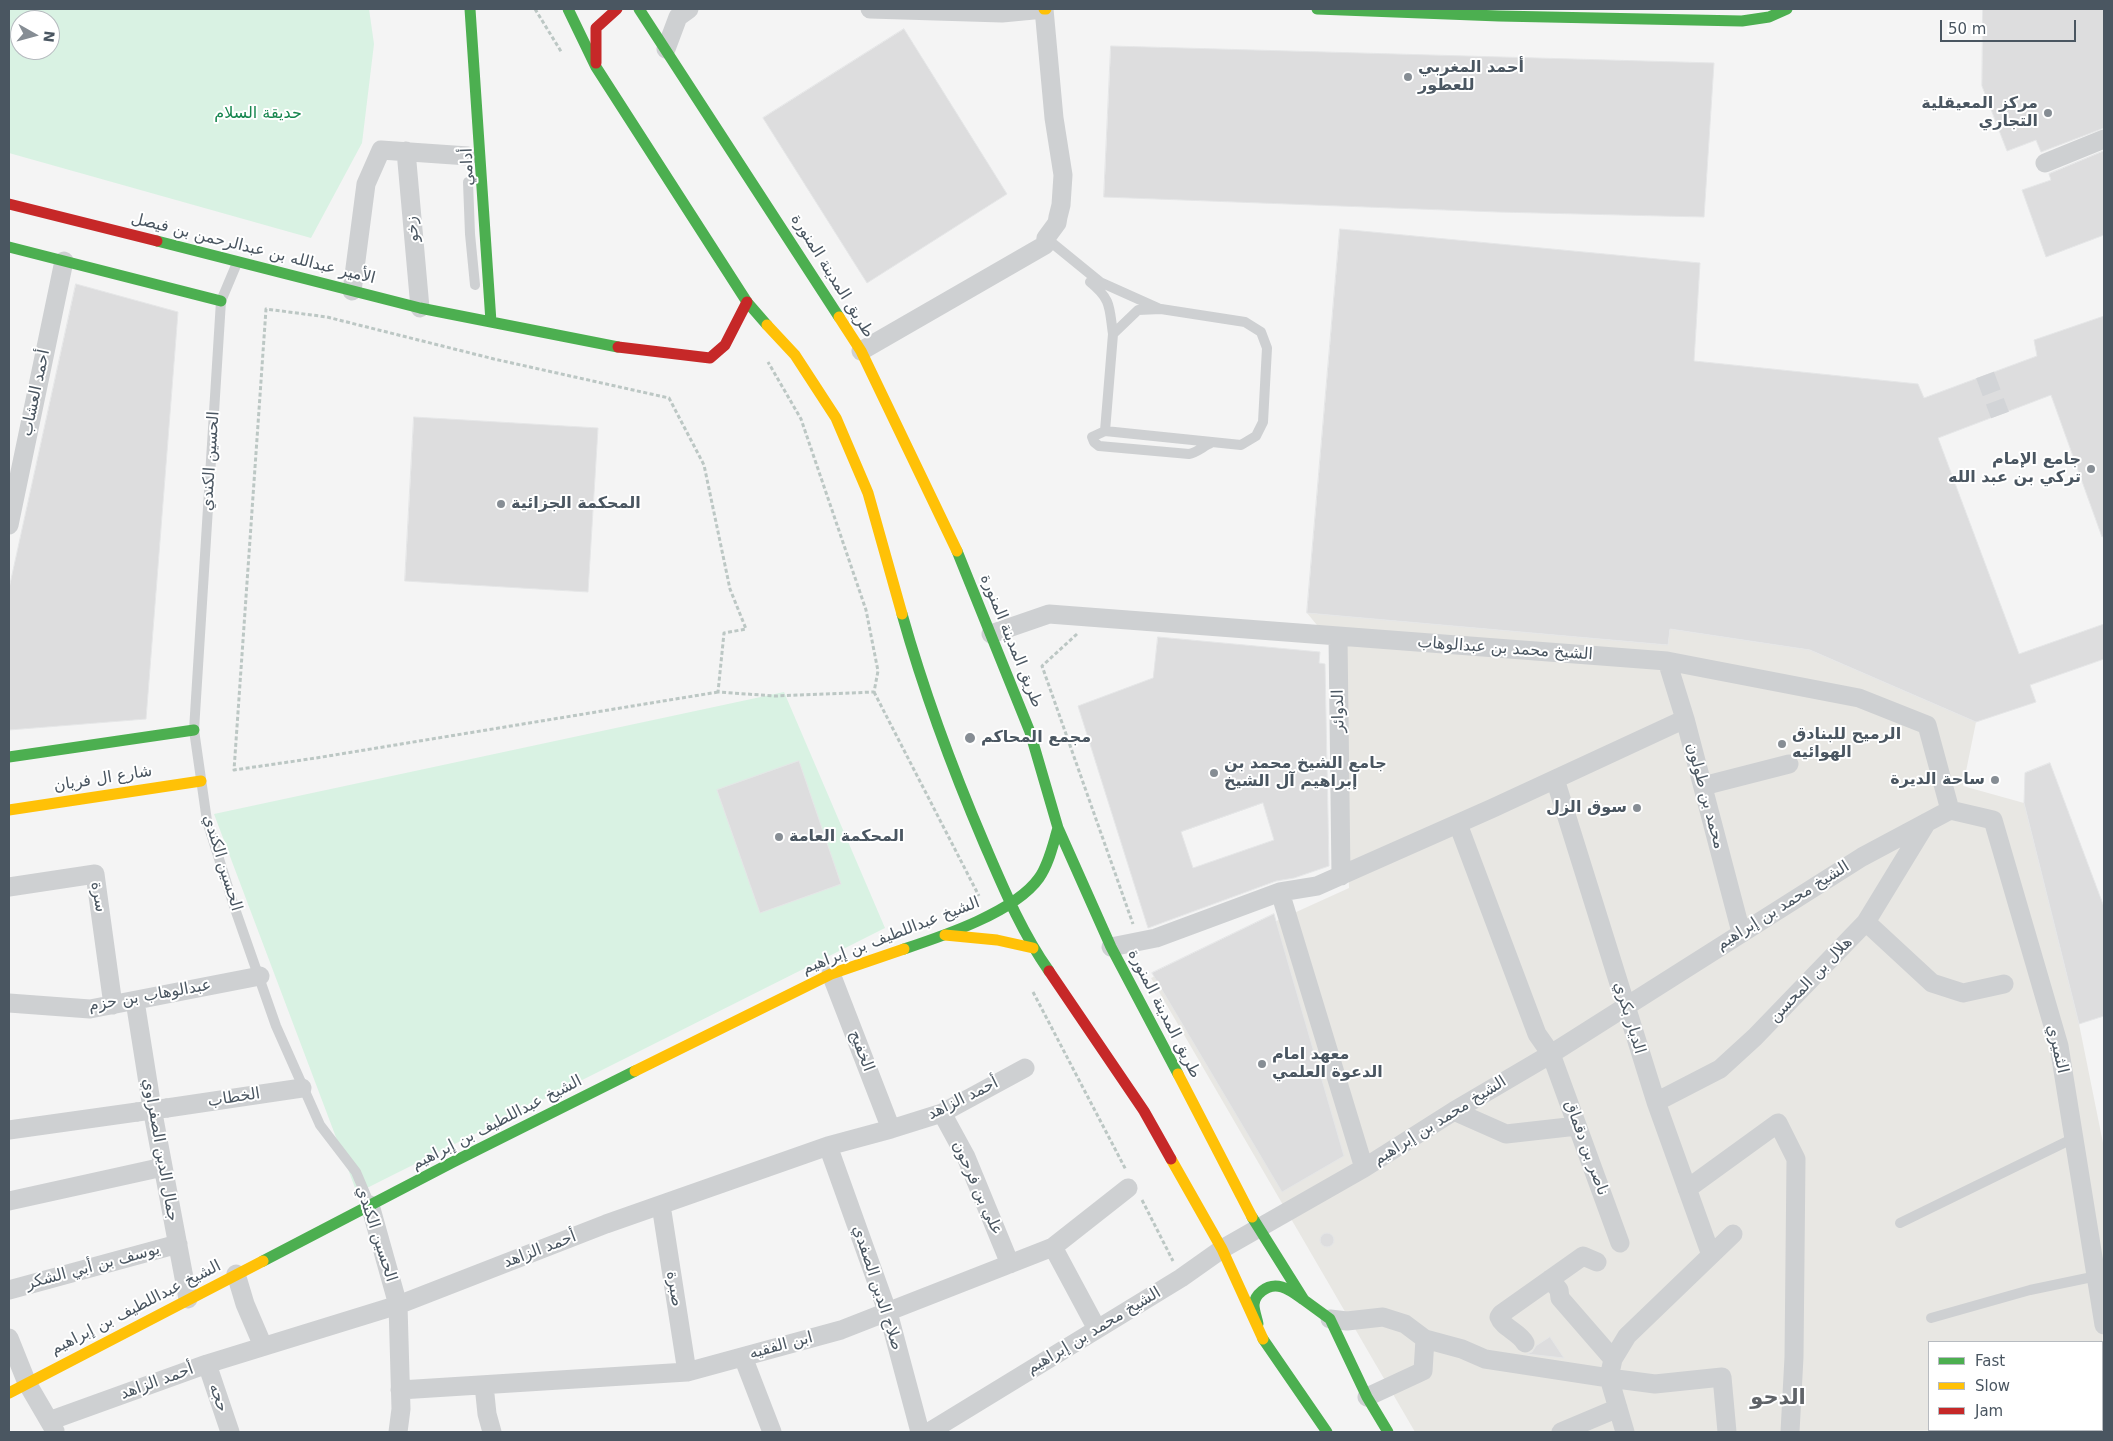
<!DOCTYPE html>
<meta charset="utf-8">
<style>
body{margin:0}
#map{position:relative;width:2113px;height:1441px;overflow:hidden;background:#f4f4f4;font-family:"DejaVu Sans",sans-serif}
canvas{display:block}
.frame{position:absolute;inset:0;border:10px solid #4a5661;pointer-events:none}
.legend{position:absolute;left:1928px;top:1341px;width:175px;height:90px;box-sizing:border-box;background:#fff;border:1px solid #b7bbc0;margin:0;padding:6px 9px;list-style:none;font-size:15px;color:#4a5661}
.legend li{display:flex;align-items:center;gap:10px;height:25px}
.legend b{width:25px;border:1px solid #b7bbc0}
.north{position:absolute;left:10px;top:10px;width:50px;height:50px;box-sizing:border-box;background:#fff;border:1px solid #b7bbc0;border-radius:50%;rotate:97deg;font-size:14px;font-weight:700;line-height:20px;text-align:center;color:#4a5661}
.north::after{content:'';display:block;margin:auto;width:18px;height:22px;background:#868d94;clip-path:polygon(50% 0,100% 100%,50% 72%,0 100%)}
.scale{position:absolute;left:1940px;top:20px;width:136px;height:22px;box-sizing:border-box;border:2px solid #4a5661;border-top:0;padding-left:6px;font-size:15px;line-height:18px;white-space:nowrap;color:#4a5661;-webkit-text-stroke:4px #fff;paint-order:stroke}
</style>
<div id="map">
<canvas width="2113" height="1441"></canvas>
<div class="frame"></div>
<ul class="legend">
<li><b style="height:6px;background:#4caf50"></b>Fast</li>
<li><b style="height:6px;background:#ffc107"></b>Slow</li>
<li><b style="height:6px;background:#c62828"></b>Jam</li>
</ul>
<div class="north">N</div>
<div class="scale">50 m</div>
</div>
<script>
const ctx = document.querySelector('canvas').getContext('2d');
ctx.lineJoin = 'round';
function fillPath(path, color) { ctx.fillStyle = color; ctx.fill(path, 'evenodd'); }
function trace(path, color, width, dash) { ctx.strokeStyle = color; ctx.lineWidth = width; ctx.lineCap = dash ? 'butt' : 'round'; ctx.setLineDash(dash || []); ctx.stroke(path); }
function drawText(font, color, halo, rows, align = 'center') {
  ctx.font = font + ' "DejaVu Sans",Cairo,sans-serif'; ctx.lineWidth = 4; ctx.setLineDash([]); ctx.textBaseline = 'middle'; ctx.strokeStyle = halo; ctx.fillStyle = color; for (const [text, x, y, turn = 0] of rows) {
    ctx.save(); ctx.translate(x, y); ctx.rotate((+turn || 0) * Math.PI / 180); ctx.textAlign = isNaN(turn) ? turn : align; if (halo) ctx.strokeText(text, 0, 0); ctx.fillText(text, 0, 0); ctx.restore();
  }
}
fillPath(new Path2D(`
 M1307 613 1668 645 1670 629 1810 650 1976 722 1963 786 2024 803 2079 1024 2104 1148V1432H1415L1151 978 1349 888 1345 659ZM1929 1342H2102V1430H1929Z`), '#e8e7e3');
fillPath(new Path2D(`
 M9 9H369L374 44 362 143 311 238 9 153ZM20 20H50V50H20Z
 M784 692 885 928 357 1193 214 814Z`), '#d9f2e3');
const building = new Path2D(`
 M1983 9H2104V128L2041 152 2036 140 2007 151 1982 86Z
 M904 29 1007 194 867 283 763 118Z
 M1111 46 1714 63 1704 217 1498 212 1104 197Z
 M2104 151V235L2046 257 2022 190 2051 180 2049 174Z
 M1340 229 1700 263 1694 361 1918 384 1924 398 2037 356 2034 340 2104 316V536L2102 537 2051 395 1938 438 2019 654 2104 624V659L2030 685 2036 702 1976 722 1810 650 1670 629 1668 645 1307 613Z
 M76 284 178 312 146 719 9 730V589Z
 M414 417 598 428 588 592 405 581Z
 M1158 637 1320 652 1319 663 1325 664 1329 866 1294 878 1276 881 1148 928 1078 706 1153 678ZM1263 803 1274 840 1193 868 1181 832Z
 M799 761 841 884 760 913 717 790Z
 M2050 763 2104 907V1016L2079 1024 2024 803 2025 773Z
 M1274 914 1344 1156 1282 1192 1152 973Z
 M1320 1240a7 7 0 1 1 14 0a7 7 0 1 1-14 0Z
 M1550 1337 1564 1358 1527 1354 1532 1352 1536 1346Z`);
fillPath(building, '#ddddde');
trace(building, '#e5e6e7', 1);
trace(new Path2D(`
 M1985 375 2000 415`), '#d2d4d7', 19, [19, 9]);
trace(new Path2D(`
 M535 9 562 53
 M1077 634 1042 666 1133 924
 M718 692 316 758 234 770 266 309 327 317 494 359 669 398 704 465 730 589 746 629 724 633 718 692 775 696 874 692 878 671 866 610 801 419 768 362
 M874 692 979 896
 M1033 992 1126 1170
 M1142 1200 1173 1261`), '#bcc7c4', 3, [4, 2.5]);
trace(new Path2D(`
 M468 182 470 234 475 285
 M1046 238 1100 282 1158 308
 M237 263 221 301 194 730 207 821 234 906 276 1026 320 1125 356 1172 370 1205
 M1090 282C1112 300 1109 307 1113 334
 M1105 431 1113 334 1138 310 1161 309 1245 322 1261 332 1267 348 1263 422 1256 436 1241 445 1105 431 1092 437 1094 442 1099 446 1189 454C1196 453 1204 446 1211 443
 M1900 1223 2074 1138
 M1931 1318 2030 1290 2097 1276`), '#ced0d2', 10);
trace(new Path2D(`
 M870 9 1002 13 1044 9
 M666 49 678 17 689 9
 M406 151 420 308
 M2045 163 2104 139
 M352 291 366 184 381 150 468 156
 M861 351 1045 245 1046 238 1057 223 1058 217 1061 205 1063 175 1054 118 1044 9
 M9 525 64 261
 M991 634 1049 614 1667 661 1859 698 1927 725 1950 810
 M1338 637 1341 876
 M1667 661 1685 719 1741 932
 M1555 779 1656 1102 1711 1255
 M1703 786 1789 764
 M1950 810 1993 820 2059 1046 2104 1325
 M1458 824 1537 1034 1551 1054 1620 1243
 M9 887 95 874 113 1005
 M1280 892 1364 1168
 M1866 922 1932 983 1963 993 2004 984
 M1111 947 1156 938 1280 892 1317 886 1493 808 1685 719
 M831 974 891 1129
 M135 1001 152 1108 188 1299
 M9 1003 90 1009 260 976
 M1656 1102 1720 1069 1755 1037 1866 922 1927 822
 M167 1108 302 1088
 M1454 1111 1506 1134 1577 1126
 M942 1113 966 1157 1010 1264
 M9 1130 137 1112
 M828 1146 889 1316 920 1432
 M1687 1189 1778 1123 1796 1159 1794 1357 1790 1432
 M9 1201 163 1167
 M370 1205 398 1305 401 1409 398 1432
 M661 1205 687 1372
 M1053 1247 1097 1329
 M236 1274 245 1304 263 1346
 M1550 1279 1559 1290 1560 1298 1613 1359
 M9 1290 178 1244
 M1330 1319 1347 1321 1383 1317 1405 1324 1425 1339 1462 1349 1485 1359 1609 1378 1655 1384 1722 1377 1727 1432
 M9 1338 27 1383 55 1431
 M1525 1343C1519 1332 1503 1328 1499 1317L1501 1314 1583 1256 1597 1262
 M743 1357 772 1432
 M207 1364 230 1432
 M484 1385 487 1414 492 1432
 M400 1390 687 1372 841 1330 1053 1247 1128 1188
 M1367 1397 1423 1371 1425 1339
 M49 1421 207 1364 398 1305 606 1224 828 1146 891 1129 942 1113 1025 1068
 M929 1432 1181 1278 1222 1249 1364 1168 1454 1111 1551 1054 1862 857 1950 810
 M1561 1432 1618 1408
 M1625 1432 1609 1378 1613 1359 1627 1336 1733 1234`), '#ced0d2', 19);
trace(new Path2D(`
 M470 9 491 322 618 347
 M568 9 596 67 747 302 767 325
 M639 9 839 317
 M1317 9 1499 16 1742 21 1769 17 1787 9
 M157 241 420 308 491 322
 M9 247 221 301
 M957 551 1030 732 1058 828 1111 947 1178 1074
 M902 614C924 692 952 768 984 843 1003 887 1021 931 1049 971
 M9 757 194 730
 M904 949C943 936 1015 912 1039 878 1049 864 1053 844 1058 828
 M1252 1217 1304 1300 1330 1319 1367 1397 1388 1432
 M263 1261 453 1162 635 1071
 M1258 1324C1257 1318 1254 1311 1254 1305 1254 1299 1257 1295 1262 1291 1277 1279 1291 1291 1304 1300
 M1263 1339 1327 1432`), '#4caf50', 11);
trace(new Path2D(`
 M1044 9H1046
 M839 317 861 351 957 551
 M767 325 795 355 836 418 868 493 902 614
 M9 810 201 781
 M945 935 997 940 1033 948
 M635 1071 831 974 904 949
 M1178 1074 1252 1217
 M1171 1159 1222 1249 1263 1339
 M9 1393 263 1261`), '#ffc107', 11);
trace(new Path2D(`
 M596 63V28L617 9
 M9 204 157 241
 M618 347 710 358 725 345 747 302
 M1049 971 1144 1111 1171 1159`), '#c62828', 11);
trace(new Path2D(`
 M137 1112 167 1108`), '#ced0d2', 19);
for (const [x, y, r, color] of [
 [1408,77,5,"#868d94"],
 [2048,113,5,"#868d94"],
 [2091,469,5,"#868d94"],
 [501,504,5,"#868d94"],
 [970,738,6,"#868d94"],
 [1782,744,5,"#868d94"],
 [1214,773,5,"#868d94"],
 [1995,780,5,"#868d94"],
 [1637,808,5,"#868d94"],
 [779,837,5,"#868d94"],
 [1262,1064,5,"#868d94"]
]) { const dot = new Path2D(); dot.arc(x, y, r, 0, 2 * Math.PI); ctx.fillStyle = color; ctx.fill(dot); trace(dot, '#fff', 2); }
drawText('bold 16px', '#4a5661', '#fff', [
 ["أحمد المغربي",1418,68],
 ["للعطور",1418,86],
 ["مركز المعيقلية",2038,104,"right"],
 ["التجاري",2038,122,"right"],
 ["جامع الإمام",2081,460,"right"],
 ["تركي بن عبد الله",2081,478,"right"],
 ["المحكمة الجزائية",511,504],
 ["الرميح للبنادق",1792,735],
 ["الهوائيه",1792,753],
 ["مجمع المحاكم",981,738],
 ["جامع الشيخ محمد بن",1224,764],
 ["إبراهيم آل الشيخ",1224,782],
 ["ساحة الديرة",1985,780,"right"],
 ["سوق الزل",1627,808,"right"],
 ["المحكمة العامة",789,837],
 ["معهد امام",1272,1055],
 ["الدعوة العلمي",1272,1073]
], 'left');
drawText('16px', '#17864f', '#fff', [
 ["حديقة السلام",258,114]
]);
drawText('16px', '#4a5661', '#fff', [
 ["أدامي",468,167,-92],
 ["زخو",413,229,-95],
 ["الأمير عبدالله بن عبدالرحمن بن فيصل",253,249,14],
 ["طريق المدينة المنورة",832,276,58],
 ["أحمد العشاب",36,393,-78],
 ["الحسين الكندي",211,461,-86],
 ["طريق المدينة المنورة",1011,641,68],
 ["الشيخ محمد بن عبدالوهاب",1505,649,4],
 ["الدوائر",1339,711,-91],
 ["شارع ال فريان",103,779,-9],
 ["محمد بن طولون",1705,796,75],
 ["الحسين الكندي",222,863,73],
 ["سرة",98,897,81],
 ["الشيخ محمد بن إبراهيم",1783,906,-32],
 ["الشيخ عبداللطيف بن إبراهيم",891,936,-21],
 ["هلال بن المحسن",1811,980,-46],
 ["عبدالوهاب بن حزم",150,996,-10],
 ["طريق المدينة المنورة",1164,1014,63],
 ["الديار بكري",1629,1018,73],
 ["الثميري",2057,1049,77],
 ["الخفيج",861,1051,69],
 ["الخطاب",234,1098,-9],
 ["أحمد الزاهد",963,1099,-26],
 ["الشيخ محمد بن إبراهيم",1440,1121,-32],
 ["الشيخ عبداللطيف بن إبراهيم",497,1123,-27],
 ["ناصر بن دقماق",1586,1148,70],
 ["جمال الدين الصفراوي",160,1150,80],
 ["علي بن فرحون",977,1188,66],
 ["الحسين الكندي",376,1234,72],
 ["أحمد الزاهد",540,1250,-21],
 ["يوسف بن أبي الشكر",93,1267,-15],
 ["صلاح الدين الصفدي",877,1288,72],
 ["صبرة",674,1289,81],
 ["الشيخ عبداللطيف بن إبراهيم",136,1308,-27],
 ["الشيخ محمد بن إبراهيم",1094,1331,-31],
 ["ابن الفقيه",781,1346,-15],
 ["أحمد الزاهد",157,1382,-20],
 ["حجه",218,1398,72]
]);
drawText('bold 21px', '#5f6368', '#fff', [
 ["الدحو",1778,1399]
]);
</script>
